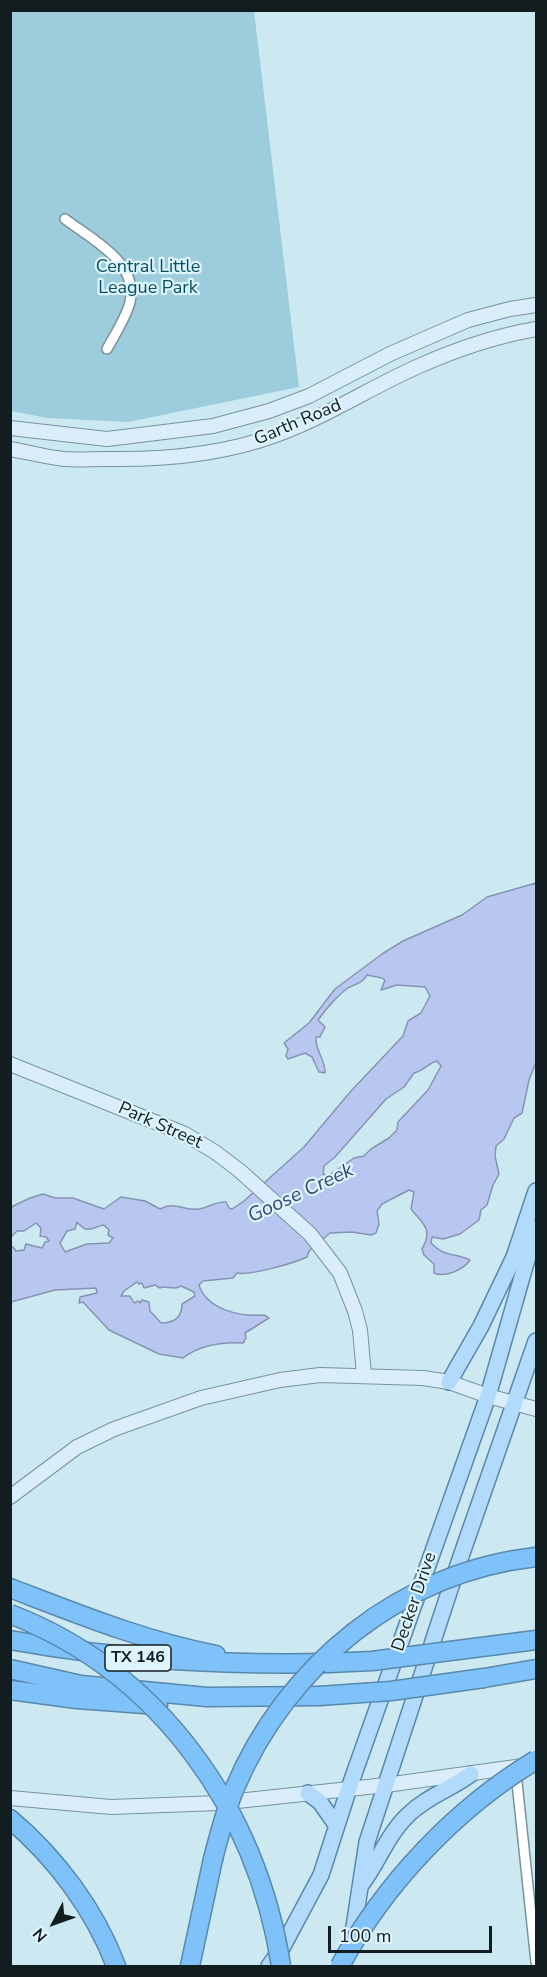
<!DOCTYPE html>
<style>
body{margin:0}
#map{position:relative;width:547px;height:1977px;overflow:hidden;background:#cce9f2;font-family:"Nunito Sans",sans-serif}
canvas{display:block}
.frame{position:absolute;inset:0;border:12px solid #121d20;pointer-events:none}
.north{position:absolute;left:24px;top:1893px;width:60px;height:60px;-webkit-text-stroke:4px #def5fd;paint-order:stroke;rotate:229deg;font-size:16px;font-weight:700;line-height:24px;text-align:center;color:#121d20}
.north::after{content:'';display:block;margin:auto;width:21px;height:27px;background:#121d20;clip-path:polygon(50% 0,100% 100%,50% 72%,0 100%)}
.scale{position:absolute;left:328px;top:1926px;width:164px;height:27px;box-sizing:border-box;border:3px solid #121d20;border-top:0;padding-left:8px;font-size:18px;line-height:21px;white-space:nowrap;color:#121d20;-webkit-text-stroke:4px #def5fd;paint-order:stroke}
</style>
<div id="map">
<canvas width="547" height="1977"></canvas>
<div class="frame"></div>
<div class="north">N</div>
<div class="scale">100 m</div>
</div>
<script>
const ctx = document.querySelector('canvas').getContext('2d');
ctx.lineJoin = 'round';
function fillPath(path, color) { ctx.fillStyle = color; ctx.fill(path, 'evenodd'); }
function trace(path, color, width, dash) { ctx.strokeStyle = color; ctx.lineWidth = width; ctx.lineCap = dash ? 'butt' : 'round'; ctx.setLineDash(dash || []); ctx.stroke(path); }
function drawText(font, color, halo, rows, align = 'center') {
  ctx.font = font + ' "Nunito Sans",sans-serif'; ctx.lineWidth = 4.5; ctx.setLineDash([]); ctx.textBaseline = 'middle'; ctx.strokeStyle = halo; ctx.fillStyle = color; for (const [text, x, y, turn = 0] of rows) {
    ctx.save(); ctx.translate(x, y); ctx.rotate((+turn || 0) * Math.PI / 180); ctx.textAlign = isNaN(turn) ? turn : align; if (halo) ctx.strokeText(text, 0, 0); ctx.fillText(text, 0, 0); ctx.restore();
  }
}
fillPath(new Path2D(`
 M11 11H254L299 387 128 422 47 418 11 411Z`), '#9dccdc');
const water = new Path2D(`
 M536 883V1062L529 1080 522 1113 514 1118 504 1139 496 1146 495 1156 499 1174 493 1185 487 1205 481 1210 479 1220 460 1234 443 1239 432 1237 431 1243C444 1257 455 1253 470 1260 463 1270 445 1278 434 1273V1264L424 1255 422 1249C434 1229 422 1223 411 1209L414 1192 409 1190 382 1204 377 1211 379 1224 376 1233 371 1235 352 1232 330 1233 309 1251 307 1257C294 1263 250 1276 237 1273L233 1278 203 1281 199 1285C207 1310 241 1317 264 1315L269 1318 245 1333 246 1338 243 1343C222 1342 200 1345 183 1358L159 1354 109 1330 83 1302 79 1303 80 1297 97 1293 96 1288 55 1290 11 1302V1247H13L16 1251 24 1250 26 1244 42 1248 45 1242 49 1241 46 1237 40 1236 41 1228 36 1223 24 1231H17L12 1236 11 1233V1207L30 1198 43 1194 55 1198H73L104 1209 121 1197 145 1201 160 1209C176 1201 183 1211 198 1209 208 1208 216 1201 226 1202L229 1208 232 1209 244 1201 304 1147 351 1091 403 1036 408 1021 421 1013 430 996 425 987 397 985 381 990 385 980 382 978 367 975C363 983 355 984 348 988 338 995 325 1010 318 1020L325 1027 320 1037H316C314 1049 326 1060 325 1073L319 1072 312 1057 305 1053 288 1059 286 1056 288 1049 284 1043 309 1023 335 989 382 954 403 941 462 915 487 897ZM437 1061 441 1066 428 1090 398 1122 397 1130 389 1138 371 1149 364 1156 354 1158 328 1176 323 1174 324 1166 335 1157 386 1099 404 1087 414 1073C423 1071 429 1063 437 1061ZM77 1222C88 1235 92 1227 104 1225L109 1230 108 1235 113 1238 109 1243 87 1244 65 1252 60 1243 67 1231 75 1229ZM137 1282 139 1284 142 1283 144 1288 155 1285 160 1288 162 1287 176 1288 181 1286 194 1292 195 1296 182 1304C182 1317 174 1323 161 1323L150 1311 149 1302 142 1300 140 1303 138 1301 134 1303 130 1296H121L124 1291Z`);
fillPath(water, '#b8c7f0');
trace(water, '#8694b2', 1.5);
const street = new Path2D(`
 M65 219C91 239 139 262 130 302 126 318 115 334 107 349
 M516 1773 536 1962`);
const secondary = new Path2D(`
 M10 428 107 439 213 426 269 411 309 396 390 354 468 320 510 309 536 305
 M10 449C28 452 46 457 64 459 78 460 92 459 105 459 162 460 222 455 276 435 326 417 371 387 419 366 457 349 496 336 536 329
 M10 1064 185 1134 215 1152 240 1171 310 1234 340 1273 355 1311 360 1330 364 1375
 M10 1497 77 1447 114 1429 201 1398 280 1380 320 1375 423 1378 449 1382 488 1396 536 1409
 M10 1798 111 1807 219 1803 386 1785 523 1766`);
const primary = new Path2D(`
 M449 1382 481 1326 514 1257 536 1191
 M308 1793 320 1802 337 1826
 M361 1885C378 1863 387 1835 408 1815 426 1797 451 1789 471 1774
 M351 1946 367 1842 459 1562 536 1341
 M269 1966 282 1948 321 1875 349 1788 488 1396 536 1228`);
const highway = new Path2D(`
 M10 1588C78 1614 144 1641 216 1655
 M10 1640C119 1660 220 1665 329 1663
 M497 1645 536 1640
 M10 1669 81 1685 207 1697 319 1696
 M484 1678 536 1669
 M10 1690 77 1699 158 1705
 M10 1819C56 1858 95 1910 116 1966
 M190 1966 213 1859`);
trace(street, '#79939c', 12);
trace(secondary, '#79939c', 16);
trace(primary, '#5988ad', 18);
trace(highway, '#5988ad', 21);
trace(street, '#fff', 9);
trace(secondary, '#d9edfd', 14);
trace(primary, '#b2dafb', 15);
trace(highway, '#7fc2f9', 18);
const highwayBridge = new Path2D(`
 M10 1614C160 1672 257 1810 281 1966
 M329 1663 372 1661 497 1645
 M319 1696 391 1691 484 1678
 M213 1859C219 1836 225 1812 234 1790 286 1665 401 1572 536 1557
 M340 1966C384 1884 456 1808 536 1760`);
trace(highwayBridge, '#5988ad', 21, []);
trace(highwayBridge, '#7fc2f9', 18);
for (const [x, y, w] of [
 [138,1658,66]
]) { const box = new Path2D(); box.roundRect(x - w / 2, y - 13, w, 26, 4.5); ctx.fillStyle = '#def5fd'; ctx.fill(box); trace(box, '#121d20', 1.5); }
drawText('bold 16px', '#121d20', null, [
 ["TX 146",138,1658]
]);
drawText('18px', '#045062', '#def5fd', [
 ["Central Little",148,268],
 ["League Park",148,289]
]);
drawText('18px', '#121d20', '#def5fd', [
 ["Garth Road",298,423,-23],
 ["Park Street",160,1126,24],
 ["Decker Drive",415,1602,-71]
]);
drawText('italic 20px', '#36467a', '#def5fd', [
 ["Goose Creek",301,1194,-25]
]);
</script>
